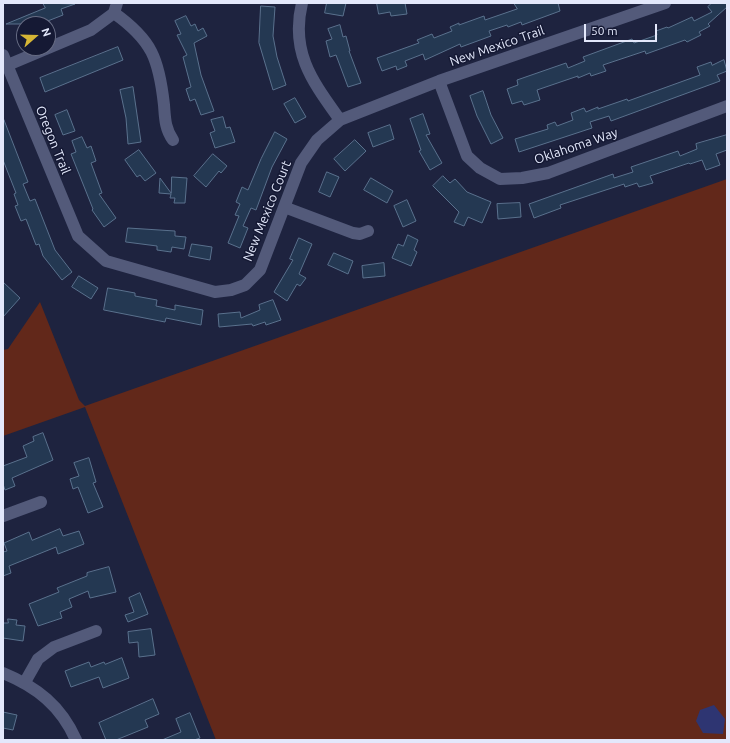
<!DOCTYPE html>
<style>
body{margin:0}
#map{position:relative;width:730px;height:743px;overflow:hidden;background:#1e233f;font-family:Ubuntu,sans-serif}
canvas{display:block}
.frame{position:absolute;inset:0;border:4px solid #e3e8fb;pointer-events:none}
.north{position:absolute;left:16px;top:16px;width:40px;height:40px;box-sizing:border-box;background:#151934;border:1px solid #676c84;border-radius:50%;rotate:70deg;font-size:11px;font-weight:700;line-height:16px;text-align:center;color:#e3e8fb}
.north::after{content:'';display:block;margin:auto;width:14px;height:18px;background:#d5b535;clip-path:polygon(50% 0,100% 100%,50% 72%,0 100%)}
.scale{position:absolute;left:584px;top:24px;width:73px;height:18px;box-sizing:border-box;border:2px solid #e3e8fb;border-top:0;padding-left:5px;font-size:12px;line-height:14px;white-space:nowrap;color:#e3e8fb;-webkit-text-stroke:3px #151934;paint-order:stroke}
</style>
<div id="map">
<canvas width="730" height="743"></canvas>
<div class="frame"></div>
<div class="north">N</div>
<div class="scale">50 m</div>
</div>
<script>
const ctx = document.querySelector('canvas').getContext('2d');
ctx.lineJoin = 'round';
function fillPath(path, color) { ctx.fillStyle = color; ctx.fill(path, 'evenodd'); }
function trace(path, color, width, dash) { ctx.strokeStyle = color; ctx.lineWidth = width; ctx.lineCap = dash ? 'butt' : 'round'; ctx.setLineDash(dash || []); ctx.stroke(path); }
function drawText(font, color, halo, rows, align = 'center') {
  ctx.font = font + ' Ubuntu,sans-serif'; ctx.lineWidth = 3; ctx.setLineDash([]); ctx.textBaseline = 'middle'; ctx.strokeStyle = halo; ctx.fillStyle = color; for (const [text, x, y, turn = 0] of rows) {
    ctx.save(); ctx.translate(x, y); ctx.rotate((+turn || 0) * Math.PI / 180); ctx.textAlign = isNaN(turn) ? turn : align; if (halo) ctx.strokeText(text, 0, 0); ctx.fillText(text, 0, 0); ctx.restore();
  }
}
fillPath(new Path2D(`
 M727 179V740H216L85 407 3 436V350L8 349 40 302 79 400 85 406Z`), '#62281a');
fillPath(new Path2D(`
 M714 705 725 719 723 734 703 733 696 721 700 710Z`), '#2e3572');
const building = new Path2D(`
 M43 3 75 4 61 9 63 15 40 24H6L45 8Z
 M327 3H346L343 16 325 13Z
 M377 3H405L407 14 391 16 390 12 379 14Z
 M514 3H558L560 11 522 25 521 22 508 27 507 25 489 31 491 36 461 47 460 44 425 60 423 54 405 61 407 66 397 70 396 66 382 71 377 58 419 43 417 40 432 34 434 38 452 31 450 27 459 23V25L484 16 485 20 517 9Z
 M712 3H727V7L708 24 710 26 699 32 701 35 687 42 685 40 646 54 645 51 603 65 606 71 591 76 590 73 578 78V76L537 90 540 100 524 105 522 101 512 104 507 89 518 85 517 80 566 63 568 68 585 61 583 57 632 39 634 43 657 35 656 31 667 27 668 28 692 17 694 21 712 12 708 7Z
 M261 6 275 7 273 36 277 57 286 85 273 90 259 43Z
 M186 16 191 26 195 24 198 31 203 28 207 36 194 43 201 75 214 111 201 115 195 99 190 101 186 89 191 87 183 57 187 55 177 35 181 34 175 21Z
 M340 25 343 37 346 36 350 51H349L361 83 348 87 336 55 330 57 326 41 332 39 328 29Z
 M118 47 123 60 45 92 40 78Z
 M724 60 727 71 717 75 720 81 611 121 609 116 590 122 592 128 519 152 515 139 548 129 547 125 555 122 557 126 573 120 571 113 584 108 586 112 598 107V109L627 99 628 101 700 75 697 67 711 62 712 65Z
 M133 87 141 142 128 144 126 118 120 90Z
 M483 91 491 115 503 138 491 144 477 116 470 96Z
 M295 98 306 117 295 123 284 104Z
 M67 110 75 131 63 135 55 115Z
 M423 114 430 134 426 135 442 163 430 170 419 151 421 150 410 119Z
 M223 117 226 128 230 127 235 142 215 148 210 133 215 131 211 120Z
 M4 120 28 182 23 184 30 201 35 199 55 250 72 272 62 280 43 256 39 244 36 245 26 219 21 221 15 206 18 205 14 194 16 193 3 160Z
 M390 125 394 139 373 147 368 133Z
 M275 132 287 139 272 167 256 210 251 208 243 226 248 228 240 248 228 243 239 216 235 215 240 204 236 202 242 187 248 190 261 159Z
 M727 135V150L716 154 720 165 706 170 702 160 690 164 689 163 650 176 653 183 639 187 637 183 625 187 624 184 560 205 561 208 534 218 529 204 613 174 614 178 633 172 631 167 678 151 680 156 697 149 696 144Z
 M82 137 87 148 91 146 96 161 91 163 102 193 99 194 116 218 104 227 92 210 93 209 71 154 76 152 72 141Z
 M355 140 366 151 345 171 334 159Z
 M139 150 156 173 145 181 140 175 137 177 125 160Z
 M213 154 227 166 221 173 219 171 206 187 194 176Z
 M327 172 339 177 330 197 319 192Z
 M443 176 450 183 455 179 467 192 491 202 482 223 468 217 464 226 454 222 459 212 433 186Z
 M172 177 187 178 185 203H174L175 198H170L171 194 159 193 160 178 171 193Z
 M371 178 393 191 387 203 364 190Z
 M407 200 416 221 403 227 394 206Z
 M520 203 521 217 498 219 497 204Z
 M128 228 175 231V236L186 237 184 249 172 247 171 252 157 250V246L126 242Z
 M408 235 418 240 414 250 417 252 411 266 392 258 398 244 403 246Z
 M299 238 312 244 299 274 306 278 300 286 297 284 287 301 274 292 293 260 290 259Z
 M192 244 212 247 210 260 189 256Z
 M334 253 353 261 348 274 328 265Z
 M384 263 385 276 363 278 362 266Z
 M79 276 98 288 91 299 72 287Z
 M3 282 20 298 3 317Z
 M108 288 135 293V296L157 300 156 306 175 310V305L203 310 201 325 166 318 165 322 104 310Z
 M273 300 281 320 266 325 265 322 253 326 252 324 219 327 218 314 240 312 241 318 260 310 259 305Z
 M43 433 53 460 12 478 15 486 5 490 3 484V466L27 457 23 446 34 441 33 437Z
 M89 458 96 482 93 483 103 507 88 513 78 487 73 489 70 479 79 476 74 463Z
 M60 529 63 536 79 531 84 544 58 554 56 547 9 566 11 573 3 576V552L7 551 4 543 29 532 32 540Z
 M109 567 116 592 90 598 88 591 69 599 72 607 60 612 62 618 38 626 29 604 59 592 57 588 87 576V573Z
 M140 593 148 614 128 622 125 615 134 612 129 598Z
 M8 619 17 620 16 625 25 626 23 641 3 638V623H8Z
 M151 629 155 655 139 657 138 642 129 643 128 632Z
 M122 658 129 678 103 688 99 677 71 687 65 671 89 662 91 667 104 662 105 664Z
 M153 699 159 714 145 720 148 727 116 740H106L99 723Z
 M3 712 17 715 13 730 3 728Z
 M190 713 200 738 194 740H162L181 732 176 719Z`);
fillPath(building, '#243852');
trace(building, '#5a718d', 1);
trace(new Path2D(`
 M302 3C290 53 313 82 340 120
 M114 13C152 40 159 59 164 105 165 118 165 129 173 140
 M3 55 78 236 106 261 215 292 231 290 245 285 260 270 301 163 317 140 340 120 439 81 665 3
 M3 67 91 30 114 13 117 3
 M439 81 467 156 480 168 500 179 522 178 548 173 727 106
 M284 207 353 233 360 234 368 231
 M3 516 41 502
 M3 673C37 687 61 706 76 740
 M25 682 38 659 54 647 96 631`), '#535a7a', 12);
drawText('13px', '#e3e8fb', '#151934', [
 ["New Mexico Trail",497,46,-19],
 ["Oregon Trail",53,140,68],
 ["Oklahoma Way",576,146,-19],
 ["New Mexico Court",267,211,-68]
]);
</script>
